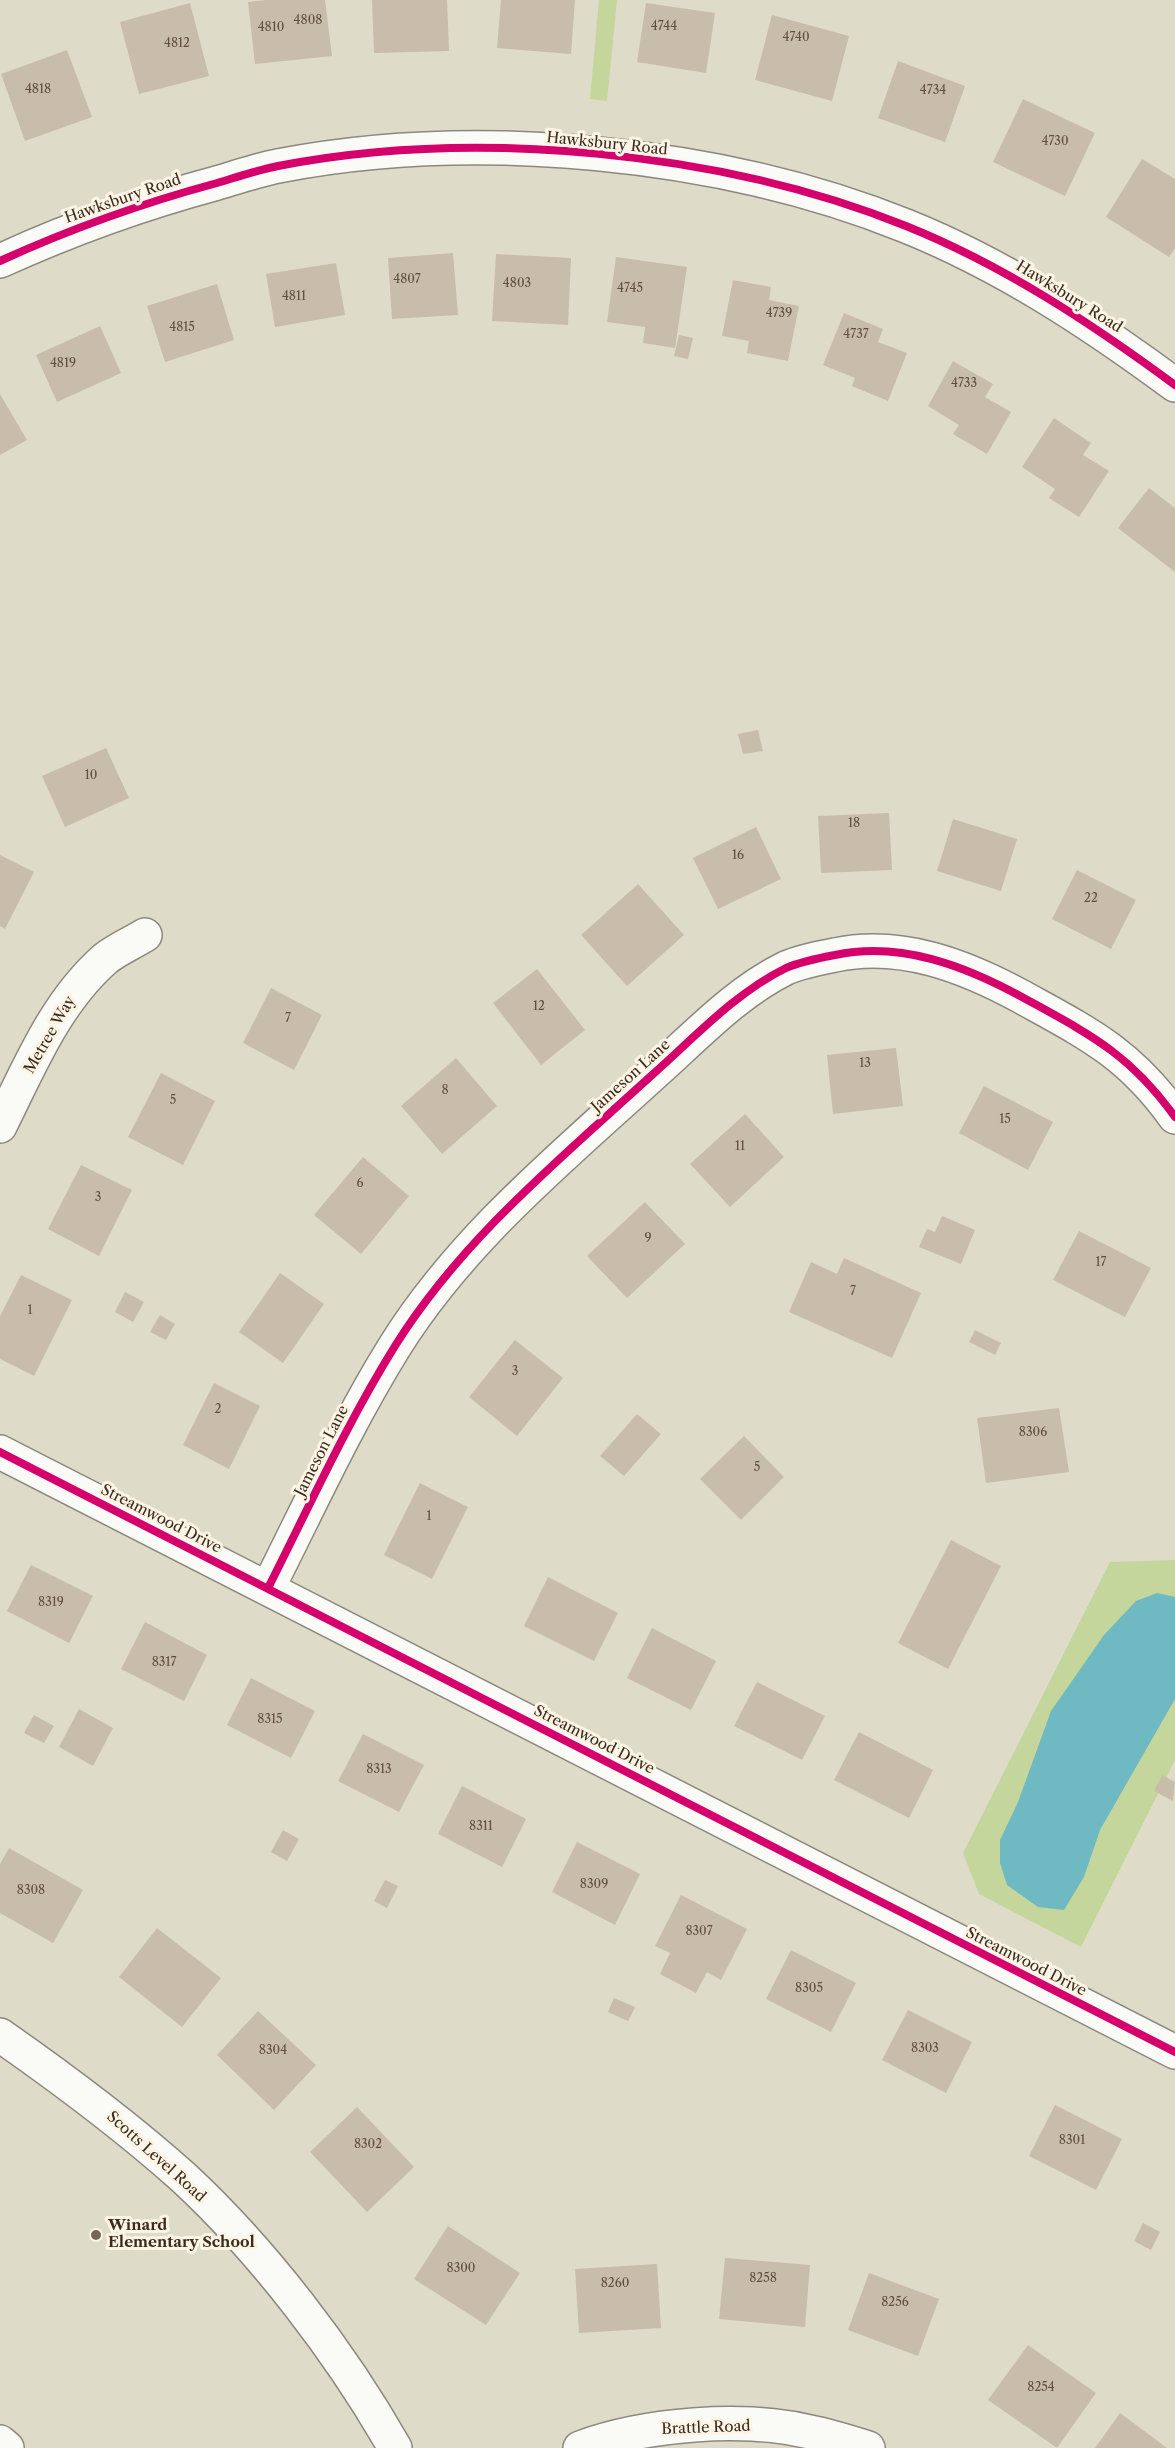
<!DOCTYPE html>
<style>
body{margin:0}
canvas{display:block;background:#dedbc8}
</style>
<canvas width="1175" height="2448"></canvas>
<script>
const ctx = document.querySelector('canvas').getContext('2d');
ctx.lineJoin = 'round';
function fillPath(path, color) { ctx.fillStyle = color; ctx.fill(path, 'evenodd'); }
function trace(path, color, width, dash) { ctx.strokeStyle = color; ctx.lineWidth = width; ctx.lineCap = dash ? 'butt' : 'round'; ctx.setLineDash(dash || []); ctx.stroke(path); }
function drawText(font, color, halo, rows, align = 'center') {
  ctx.font = font + ' "Libre Caslon Text",serif'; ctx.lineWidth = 6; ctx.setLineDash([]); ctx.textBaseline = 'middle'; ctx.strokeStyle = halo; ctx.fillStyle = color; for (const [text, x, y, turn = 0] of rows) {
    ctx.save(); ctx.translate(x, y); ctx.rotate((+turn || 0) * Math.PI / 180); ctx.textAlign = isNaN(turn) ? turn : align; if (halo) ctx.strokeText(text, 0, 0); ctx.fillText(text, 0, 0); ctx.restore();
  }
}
fillPath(new Path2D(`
 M599 0H617L607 101 590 99Z
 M1175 1560V1760L1081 1947 979 1894 963 1853 1110 1562Z`), '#c5d69c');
fillPath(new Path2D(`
 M1157 1593 1175 1597V1699L1100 1830 1084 1877 1064 1910 1038 1907 1007 1885 1000 1863V1840L1018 1802 1051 1711 1104 1635 1136 1601Z`), '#6fb9c2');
fillPath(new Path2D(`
 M266 0H325L332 56 255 64 248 2Z
 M372 0H447L449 51 374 53Z
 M501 0H575L571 54 497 48Z
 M190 3 209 76 139 94 120 22Z
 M646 3 715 13 706 73 637 62Z
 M772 15 849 36 832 101 755 80Z
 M67 50 92 117 25 141 1 74Z
 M898 61 965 86 945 142 878 118Z
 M1023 99 1095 133 1065 196 993 162Z
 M1142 159 1175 179V248L1169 257 1106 217Z
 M453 253 458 315 392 319 388 258Z
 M496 254 571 258 568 325 492 321Z
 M616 257 687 267 675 348 643 343 645 327 607 322Z
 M336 263 345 315 275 327 266 274Z
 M733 280 771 287 769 300 799 306 788 361 747 353 749 341 722 336Z
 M217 284 234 340 165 362 147 306Z
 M844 313 883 329 878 342 907 353 888 401 852 386 855 378 823 365Z
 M100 326 121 373 57 402 36 355Z
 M679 335 693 338 688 359 674 356Z
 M953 361 993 384 985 397 1011 412 987 454 953 434 959 425 928 406Z
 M0 394 27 440 0 455Z
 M1054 418 1091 443 1083 455 1109 471 1079 517 1049 498 1055 489 1022 467Z
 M1149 488 1175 508V572L1118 528Z
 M758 730 763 751 743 754 738 734Z
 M106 748 129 798 65 827 42 776Z
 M889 813 892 870 821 873 818 816Z
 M953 819 1017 839 1001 891 937 871Z
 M756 827 781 879 718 909 693 858Z
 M0 855 34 872 5 929 0 926Z
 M1077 870 1136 900 1111 949 1052 919Z
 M638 884 684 935 627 986 581 935Z
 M537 969 585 1030 541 1065 493 1003Z
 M271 988 322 1015 294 1070 243 1043Z
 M896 1048 903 1106 833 1114 827 1055Z
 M456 1058 497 1106 442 1154 401 1106Z
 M161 1073 215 1101 183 1165 128 1137Z
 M984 1086 1053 1122 1028 1170 959 1133Z
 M745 1114 784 1157 730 1207 690 1164Z
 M363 1157 409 1196 361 1254 314 1215Z
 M81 1165 132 1190 99 1256 48 1229Z
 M645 1202 685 1244 627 1298 587 1256Z
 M942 1216 975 1230 961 1264 919 1247 927 1229 935 1232Z
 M1079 1231 1151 1268 1125 1317 1053 1280Z
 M844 1258 921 1293 892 1358 789 1312 811 1262 837 1274Z
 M280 1273 324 1304 283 1363 239 1332Z
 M21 1275 72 1300 34 1376 0 1359V1316Z
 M125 1292 144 1302 133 1322 115 1312Z
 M160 1315 175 1324 166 1340 150 1332Z
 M975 1330 1001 1343 995 1355 969 1342Z
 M515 1340 563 1378 517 1436 469 1397Z
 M214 1383 260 1406 229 1469 183 1445Z
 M1059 1408 1069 1472 986 1483 977 1418Z
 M637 1414 661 1434 624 1476 600 1456Z
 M744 1436 784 1477 741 1520 700 1479Z
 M420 1483 468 1507 432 1579 384 1555Z
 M951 1540 1001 1566 948 1669 898 1643Z
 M31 1565 93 1596 69 1643 7 1611Z
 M548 1577 618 1613 594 1661 524 1626Z
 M145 1622 207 1655 184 1701 121 1669Z
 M652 1628 716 1661 691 1710 627 1678Z
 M251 1678 315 1711 291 1758 227 1725Z
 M757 1682 825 1716 802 1760 734 1726Z
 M79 1709 113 1728 93 1766 59 1747Z
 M34 1715 54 1726 44 1743 24 1733Z
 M859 1732 933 1770 909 1818 834 1780Z
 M363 1734 424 1765 399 1812 338 1781Z
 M1162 1775 1175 1782 1173 1801 1154 1791Z
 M462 1786 526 1819 502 1867 438 1834Z
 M283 1830 299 1839 287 1861 271 1852Z
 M577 1842 640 1874 615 1925 552 1892Z
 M9 1848 83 1890 53 1943 0 1913V1864Z
 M385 1880 398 1886 387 1908 374 1901Z
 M681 1895 747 1929 721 1980 707 1972 696 1993 660 1974 670 1953 655 1946Z
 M157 1928 221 1978 182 2027 119 1977Z
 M791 1950 856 1983 831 2032 766 1999Z
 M614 1998 635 2007 628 2021 608 2012Z
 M908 2010 972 2042 946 2093 882 2060Z
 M258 2011 316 2065 274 2110 217 2055Z
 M1055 2105 1122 2139 1096 2190 1029 2156Z
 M357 2107 414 2167 367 2212 310 2152Z
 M1143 2223 1160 2232 1151 2250 1134 2241Z
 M448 2226 520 2273 486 2325 414 2279Z
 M725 2258 810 2265 805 2327 719 2319Z
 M657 2264 661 2328 579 2333 575 2269Z
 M869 2273 939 2299 918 2356 848 2330Z
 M1028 2345 1096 2393 1057 2448 988 2400Z
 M1120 2413 1167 2448H1095Z`), '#c8bdab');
const minor = new Path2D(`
 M0 261C70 229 143 203 217 183 237 177 258 170 278 166 475 128 720 151 906 226 1003 265 1091 323 1175 385
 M0 1126C29 1068 55 1003 105 959 116 950 132 943 145 935
 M0 1452 1175 2052
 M268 1588C309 1507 347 1423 395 1346 462 1239 560 1159 652 1075 694 1038 735 993 786 968 800 962 819 958 835 955 901 941 965 966 1022 997 1089 1034 1129 1053 1175 1117
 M0 2035C63 2079 125 2125 183 2177 263 2251 341 2353 395 2448
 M0 2442 7 2448
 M580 2448C644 2424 743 2416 810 2432 830 2436 849 2442 868 2448`);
trace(minor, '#8d887d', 36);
trace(minor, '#fafaf7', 33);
trace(new Path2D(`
 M0 261C70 229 143 203 217 183 237 177 258 170 278 166 475 128 720 151 906 226 1003 265 1091 323 1175 385
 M0 1452 1175 2052
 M268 1588C309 1507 347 1423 395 1346 462 1239 560 1159 652 1075 694 1038 735 993 786 968 800 962 819 958 835 955 901 941 965 966 1022 997 1089 1034 1129 1053 1175 1117`), '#d6006c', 8);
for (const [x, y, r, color] of [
 [96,2235,6,"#74685a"]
]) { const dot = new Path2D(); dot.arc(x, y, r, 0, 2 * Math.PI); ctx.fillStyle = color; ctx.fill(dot); trace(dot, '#fcf5e5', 2); }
drawText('12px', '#5e4f41', null, [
 ["4808",308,21],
 ["4744",664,27],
 ["4810",271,28],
 ["4740",796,38],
 ["4812",177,44],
 ["4818",38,90],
 ["4734",933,91],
 ["4730",1055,142],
 ["4807",407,280],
 ["4803",517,284],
 ["4745",630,289],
 ["4811",294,297],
 ["4739",779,314],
 ["4815",182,328],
 ["4737",856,335],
 ["4819",63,364],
 ["4733",964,384],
 ["10",91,776],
 ["18",854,824],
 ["16",738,856],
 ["22",1091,899],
 ["12",539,1007],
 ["7",288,1019],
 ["13",865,1064],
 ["8",445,1091],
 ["5",173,1101],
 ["15",1005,1120],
 ["11",740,1147],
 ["6",360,1184],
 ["3",98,1198],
 ["9",648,1239],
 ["17",1101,1263],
 ["7",853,1292],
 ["1",30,1311],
 ["3",515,1372],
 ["2",218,1410],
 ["8306",1033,1433],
 ["5",757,1468],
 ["1",429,1517],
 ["8319",51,1603],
 ["8317",164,1663],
 ["8315",270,1720],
 ["8313",379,1770],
 ["8311",481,1827],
 ["8309",594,1885],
 ["8308",31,1891],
 ["8307",699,1932],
 ["8305",809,1989],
 ["8303",925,2049],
 ["8304",273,2051],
 ["8301",1072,2141],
 ["8302",368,2145],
 ["8300",461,2269],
 ["8258",763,2279],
 ["8260",615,2284],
 ["8256",895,2303],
 ["8254",1041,2388]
]);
drawText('15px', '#3b2a1e', '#fcf5e5', [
 ["Hawksbury Road",607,144,6],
 ["Hawksbury Road",123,199,-19],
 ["Hawksbury Road",1069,297,32],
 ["Metree Way",50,1035,-60],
 ["Jameson Lane",631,1076,-42],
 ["Jameson Lane",322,1451,-63],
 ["Streamwood Drive",161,1519,27],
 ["Streamwood Drive",594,1740,27],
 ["Streamwood Drive",1026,1962,27],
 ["Scotts Level Road",156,2157,42],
 ["Brattle Road",706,2428,-2]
]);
drawText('bold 15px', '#3b2a1e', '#fcf5e5', [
 ["Winard",108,2226],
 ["Elementary School",108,2243]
], 'left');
</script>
